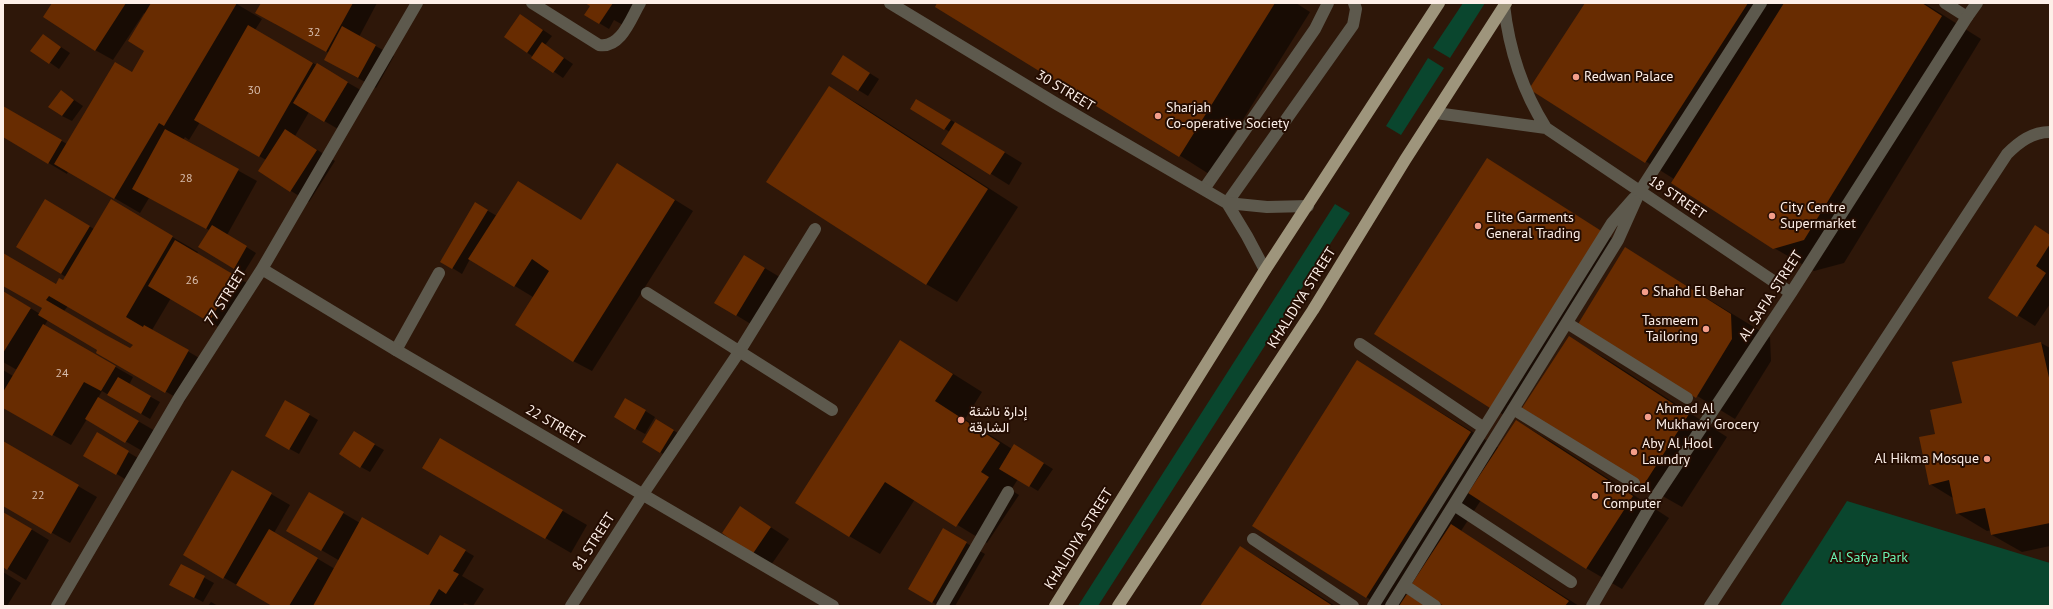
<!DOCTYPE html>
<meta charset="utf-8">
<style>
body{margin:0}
#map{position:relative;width:2053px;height:609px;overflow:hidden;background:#2e1709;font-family:"PT Sans",sans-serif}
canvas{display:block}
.frame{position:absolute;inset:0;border:4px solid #fdefe8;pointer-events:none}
</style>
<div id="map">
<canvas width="2053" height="609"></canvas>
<div class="frame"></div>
</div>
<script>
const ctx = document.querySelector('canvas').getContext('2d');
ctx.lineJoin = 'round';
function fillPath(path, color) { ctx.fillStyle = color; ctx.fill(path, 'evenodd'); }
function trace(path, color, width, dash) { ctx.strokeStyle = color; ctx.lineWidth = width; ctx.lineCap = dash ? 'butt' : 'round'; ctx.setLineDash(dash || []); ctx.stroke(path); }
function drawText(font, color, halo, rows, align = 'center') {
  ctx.font = font + ' "PT Sans",Vazirmatn,sans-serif'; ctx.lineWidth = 4; ctx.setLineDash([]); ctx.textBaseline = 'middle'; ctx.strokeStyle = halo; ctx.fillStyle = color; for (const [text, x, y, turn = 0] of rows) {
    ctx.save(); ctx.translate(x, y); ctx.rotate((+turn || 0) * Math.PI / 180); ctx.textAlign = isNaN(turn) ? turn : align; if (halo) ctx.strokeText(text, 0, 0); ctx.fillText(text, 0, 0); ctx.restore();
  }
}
fillPath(new Path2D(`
 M1463 3H1485L1450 58 1433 48Z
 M1428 58 1444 68 1401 135 1386 126Z
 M1335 204 1350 213 1098 606H1078Z
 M1847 501 2050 563V606H1780Z`), '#0a462e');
fillPath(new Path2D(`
 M54 3H235L262 19 255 30 366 93 343 132 309 112 295 136 335 161 309 202 291 191 266 160 200 122 189 140 185 137 183 140 257 181 227 235 256 253 243 274 199 247 209 230 149 198 140 213 68 171 67 174 3 136V107L67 144 133 73 146 51 145 14 144 13 113 60 95 50Z
 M262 3H377L359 37 394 56 376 88 343 70 329 53 275 24Z
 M588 3H637L623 25 614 20 609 29 599 23 597 11Z
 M939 3H1296L1310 12 1209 174Z
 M1586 3H1924L1981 39 1844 263 1814 271 1774 248 1674 179 1530 89Z
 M530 21 552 36 545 45 573 64 563 78 505 37Z
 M52 41 70 53 59 69 32 50Z
 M852 62 879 79 868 96 832 74Z
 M829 87 860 105 1018 207 957 302 926 284Z
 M61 91 83 106 72 121 62 116Z
 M926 105 1022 163 1009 185 943 144 950 132 911 109Z
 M1505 170 1621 244 1509 418 1490 407Z
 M635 175 693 211 592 371 573 361 533 297 470 259 462 274 441 261 476 204 497 216 581 221Z
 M111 201 198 252 197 254 254 287 227 332 171 298 152 330 206 362 184 402 97 352 99 350 48 320 44 326 133 377 129 385 160 402 150 419 102 391 98 398 157 432 144 452 87 419 71 445 3 407V370L13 376 17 370 3 362V291L40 314 43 308 3 285V254L56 285 82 293 66 277 17 247 64 211 94 229ZM68 306 134 344 131 350 64 311Z
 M2050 235V304L2035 326 1989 297Z
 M1625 248 1770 337 1771 361 1735 419 1579 324Z
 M763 267 783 279 754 326 736 315Z
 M1569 338 1608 360 1727 437 1682 507 1643 485Z
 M901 341 982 392 965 419 1012 449 1024 451 1053 469 1038 491 1018 479 1011 490 1019 495 987 543 915 499 880 554 849 536Z
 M2041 343 2050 348V546L2022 552 1992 535 1991 530 1987 531 1957 513 1953 498 1930 484 1937 435 1963 404Z
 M1358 362 1499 448 1516 421 1552 442 1669 518 1622 589 1586 568 1481 500 1461 531 1579 606H1445L1423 591 1426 606H1382L1366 597Z
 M626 399 655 417 645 434 636 429Z
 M286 401 318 420 299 454 266 436Z
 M666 426 683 436 670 458 643 442Z
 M97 434 138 458 125 479 85 455Z
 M363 438 384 450 370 472 361 467Z
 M440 440 587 525 571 553 424 467Z
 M3 443 97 497 70 543 3 505Z
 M233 472 290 505 274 533 335 569 340 561 287 530 309 493 360 523 428 557 440 536 474 556 462 576 484 589 473 606 464 603 463 606H274L184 555Z
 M741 508 789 539 771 565 753 554Z
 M3 512 49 540 26 580 3 566Z
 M944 530 985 554 955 606H939L909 589Z
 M1240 547 1276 568 1335 606H1202Z
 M181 565 214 583 203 602 180 590Z
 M3 572 21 583 7 606H3Z
 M211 602 218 606H208Z`), '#0007');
fillPath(new Path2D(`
 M52 3H126L95 51 43 17Z
 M151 3H237L164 126 159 123 114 199 54 164 115 62 132 72 144 51 128 41Z
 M261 3H353L326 52 255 13Z
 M585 3H613L599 24 584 15 590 6Z
 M937 3H1275L1179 157 935 7Z
 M1585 3H1748L1645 163 1529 89Z
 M1784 3H1922L1942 16 1804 240 1773 249 1671 183Z
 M520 14 543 30 527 53 504 37Z
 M248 25 313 63 259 157 194 120Z
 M342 26 376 45 358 78 324 60Z
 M43 34 61 47 49 64 30 51Z
 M542 42 564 58 553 73 531 58Z
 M843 55 870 73 858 91 831 74Z
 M317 63 348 82 324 122 293 103Z
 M829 86 988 189 926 285 766 182Z
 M61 90 74 100 62 116 48 107Z
 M916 99 951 120 944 130 910 109Z
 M3 106 62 140 48 164 3 137Z
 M955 122 1005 152 990 175 941 144Z
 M165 129 239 169 206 229 132 189Z
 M285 129 317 150 290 192 258 171Z
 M1487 158 1603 232 1490 408 1374 334Z
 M617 163 675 200 573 362 515 325 549 271 532 259 514 287 468 259 518 181 581 220Z
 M45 199 90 226 61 274 16 247Z
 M111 199 173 236 126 317 143 327 144 325 189 350 165 393 96 353 97 350 38 315 42 308 3 286V253L56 284 59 278 63 280ZM49 296 133 345 130 348 106 335 46 300Z
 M475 202 488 210 452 269 440 262Z
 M212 225 247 246 234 269 198 247Z
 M2035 225 2050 235V244L2036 266 2046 273 2017 317 1988 298Z
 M175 240 236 276 209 322 148 286Z
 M1625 247 1731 314 1732 339 1696 398 1578 324Z
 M744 255 765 268 736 316 714 303Z
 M3 291 31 308 3 353Z
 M43 324 116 366 101 391 84 382 52 436 3 408V392Z
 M1569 336 1689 414 1643 486 1522 408Z
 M900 340 953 374 935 401 1000 443 981 472 989 477 956 527 885 482 849 537 795 503Z
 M2041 342 2050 382V523L1991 535 1985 508 1956 514 1949 480 1929 485 1919 437 1935 434 1930 410 1962 403 1952 362Z
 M1357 360 1471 432 1366 598 1252 526Z
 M118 377 151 396 141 414 107 395Z
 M98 397 139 421 125 443 85 419Z
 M625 398 646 410 635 430 614 417Z
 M285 400 310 414 289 450 265 436Z
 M656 419 674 430 660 453 642 442Z
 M1516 420 1633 496 1586 569 1468 493Z
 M354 431 375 444 360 468 339 454Z
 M97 432 129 451 116 475 83 456Z
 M440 438 563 510 545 539 422 468Z
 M3 441 79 485 51 534 3 506Z
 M1014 444 1044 463 1029 487 999 469Z
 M232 470 272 493 223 579 183 555Z
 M309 492 344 512 321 551 286 531Z
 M740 506 771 527 752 555 722 533Z
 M3 512 32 529 7 570 3 567Z
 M362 517 428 555 440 535 466 550 453 571 459 574 446 594 439 589 429 606H313Z
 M1451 524 1569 601 1565 606H1444L1411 585Z
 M943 528 967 542 932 603 908 589Z
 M269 529 318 558 289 606H272L236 585Z
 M1240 546 1333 606H1200Z
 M181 564 205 576 194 598 169 585Z
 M1407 594 1426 606H1399Z`), '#682c01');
trace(new Path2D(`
 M532 3 599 45C621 49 631 18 640 3
 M1945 3 1967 17
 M1204 189 1315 29 1328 3
 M1227 203 1353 25 1356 9 1354 3
 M647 293 832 410
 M1567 323 1687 398
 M1360 344 1484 428
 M396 350 439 273
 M1513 409 1634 483
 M643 494 739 352 815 229
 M1454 505 1571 582
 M1253 539 1353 606
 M1404 585 1435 606
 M942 606 1008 492
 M1373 606 1612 223 1634 198
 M1391 606 1618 240 1640 191 1761 3
 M1710 606 2007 154C2019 142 2032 132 2050 132`), '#5d594d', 12);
trace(new Path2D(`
 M890 3 1055 103 1227 203 1267 207 1308 206
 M1504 5C1509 50 1522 90 1546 128
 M1436 113 1546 128 1791 293
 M1227 203 1247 236 1265 270
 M262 269 396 350 833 606
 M57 606 179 398 262 269 417 3
 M571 606 643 494
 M1592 606 1655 498 1791 293 1967 17 1977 3`), '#5d594d', 12);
trace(new Path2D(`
 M1055 606 1265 270 1439 3
 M1118 606 1313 310 1405 160 1506 3`), '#9e957c', 12);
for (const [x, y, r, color] of [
 [1576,77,4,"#f49e8a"],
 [1158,116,4,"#f49e8a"],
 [1772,216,4,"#f49e8a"],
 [1478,226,4,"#f49e8a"],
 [1645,292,4,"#f49e8a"],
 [1706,329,4,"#f49e8a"],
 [1648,417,4,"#f49e8a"],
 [961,420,4,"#f49e8a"],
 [1634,452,4,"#f49e8a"],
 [1987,459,4,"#f49e8a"],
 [1595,496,4,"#f49e8a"]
]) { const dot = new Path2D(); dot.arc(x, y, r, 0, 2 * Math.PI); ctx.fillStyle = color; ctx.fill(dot); trace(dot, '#240d02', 1.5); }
drawText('12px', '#d8beae', null, [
 ["32",314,33],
 ["30",254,91],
 ["28",186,179],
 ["26",192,281],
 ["24",62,374],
 ["22",38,496]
]);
drawText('14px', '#fdefe8', '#240d02', [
 ["Redwan Palace",1584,77],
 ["Sharjah",1166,108],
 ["Co-operative Society",1166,124],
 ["City Centre",1780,208],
 ["Supermarket",1780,224],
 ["Elite Garments",1486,218],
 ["General Trading",1486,234],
 ["Shahd El Behar",1653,292],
 ["Tasmeem",1698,321,"right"],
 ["Tailoring",1698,337,"right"],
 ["Ahmed Al",1656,409],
 ["Mukhawi Grocery",1656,425],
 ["إدارة ناشئة",969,412],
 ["الشارقة",969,428],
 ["Aby Al Hool",1642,444],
 ["Laundry",1642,460],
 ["Al Hikma Mosque",1979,459,"right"],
 ["Tropical",1603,488],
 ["Computer",1603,504]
], 'left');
drawText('14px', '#fdefe8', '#240d02', [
 ["30 STREET",1065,91,31],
 ["18 STREET",1677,198,34],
 ["AL SAFIA STREET",1771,296,-57],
 ["77 STREET",226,297,-58],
 ["KHALIDIYA STREET",1302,298,-58],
 ["22 STREET",555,425,30],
 ["KHALIDIYA STREET",1079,539,-58],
 ["81 STREET",594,542,-57]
]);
drawText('14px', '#6af6b5', '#240d02', [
 ["Al Safya Park",1869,558]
]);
</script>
